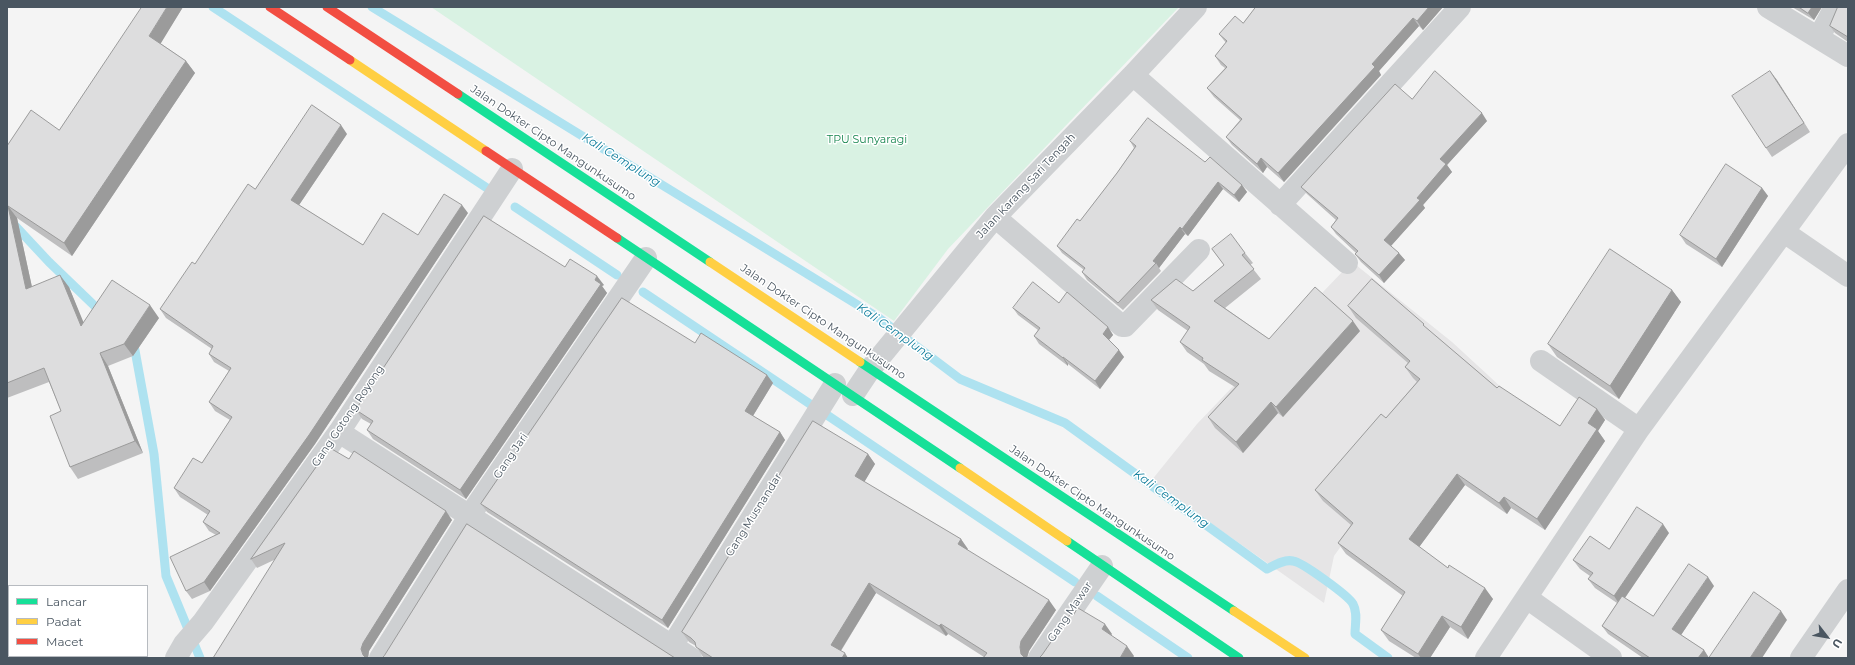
<!DOCTYPE html>
<style>
body{margin:0}
#map{position:relative;width:1855px;height:665px;overflow:hidden;background:#f4f4f4;font-family:Montserrat,sans-serif}
canvas{display:block}
.frame{position:absolute;inset:0;border:8px solid #4a5661;pointer-events:none}
.legend{position:absolute;left:8px;top:585px;width:140px;height:72px;box-sizing:border-box;background:#fff;border:1px solid #b7bbc0;margin:0;padding:5px 7px;list-style:none;font-size:12px;color:#4a5661}
.legend li{display:flex;align-items:center;gap:8px;height:20px}
.legend b{width:20px;border:1px solid #b7bbc0}
.north{position:absolute;left:1807px;top:617px;width:40px;height:40px;-webkit-text-stroke:3px #fff;paint-order:stroke;rotate:121deg;font-size:11px;font-weight:700;line-height:16px;text-align:center;color:#4a5661}
.north::after{content:'';display:block;margin:auto;width:14px;height:18px;background:#4a5661;clip-path:polygon(50% 0,100% 100%,50% 72%,0 100%)}
</style>
<div id="map">
<canvas width="1855" height="665"></canvas>
<div class="frame"></div>
<ul class="legend">
<li><b style="height:5px;background:#16e098"></b>Lancar</li>
<li><b style="height:5px;background:#ffcf43"></b>Padat</li>
<li><b style="height:5px;background:#f24e42"></b>Macet</li>
</ul>
<div class="north">U</div>
</div>
<script>
const ctx = document.querySelector('canvas').getContext('2d');
ctx.lineJoin = 'round';
function fillPath(path, color) { ctx.fillStyle = color; ctx.fill(path, 'evenodd'); }
function trace(path, color, width, dash) { ctx.strokeStyle = color; ctx.lineWidth = width; ctx.lineCap = dash ? 'butt' : 'round'; ctx.setLineDash(dash || []); ctx.stroke(path); }
function drawText(font, color, halo, rows, align = 'center') {
  ctx.font = font + ' Montserrat,sans-serif'; ctx.lineWidth = 3; ctx.setLineDash([]); ctx.textBaseline = 'middle'; ctx.strokeStyle = halo; ctx.fillStyle = color; for (const [text, x, y, turn = 0] of rows) {
    ctx.save(); ctx.translate(x, y); ctx.rotate((+turn || 0) * Math.PI / 180); ctx.textAlign = isNaN(turn) ? turn : align; if (halo) ctx.strokeText(text, 0, 0); ctx.fillText(text, 0, 0); ctx.restore();
  }
}
fillPath(new Path2D(`
 M1356 265 1452 342 1502 388 1362 517 1334 556 1324 603 1151 481 1197 424 1344 270Z`), '#e6e5e6');
fillPath(new Path2D(`
 M431 7H1179L948 249 894 321Z`), '#d9f2e3');
trace(new Path2D(`
 M213 7 487 188
 M372 7 879 318 960 379 1065 423 1267 569C1275 565 1284 559 1293 561 1302 562 1349 596 1353 604 1358 613 1355 624 1355 634L1388 658
 M515 207 617 275
 M7 217 49 262 103 314
 M643 292 813 406
 M130 342 134 345 154 454 166 576 200 658
 M827 415 1075 582
 M1097 596 1188 658`), '#aee2f0', 9);
trace(new Path2D(`
 M1768 7 1848 56
 M1819 37 1835 7
 M1133 75 1347 263
 M1280 205 1460 7
 M995 217 1122 326H1125L1199 250
 M1784 232 1848 276
 M1541 361 1639 429
 M853 395 871 368 995 217 1133 75 1196 7
 M339 432 691 658
 M1527 598 1611 658
 M7 643 9 646
 M672 646 835 384
 M176 658 184 644 203 622 339 432 512 169
 M380 658 470 515 646 258
 M1039 658 1102 566
 M1486 658 1639 429 1848 144
 M1801 658 1848 590`), '#ced0d2', 22);
trace(new Path2D(`
 M458 94 710 262
 M617 238 960 468
 M860 362 1234 611
 M1067 541 1239 658`), '#16e098', 9);
trace(new Path2D(`
 M350 60 486 151
 M710 262 860 362
 M960 468 1067 541
 M1234 611 1305 658`), '#ffcf43', 9);
trace(new Path2D(`
 M270 7 350 60
 M327 7 458 94
 M486 151 617 238`), '#f24e42', 9);
fillPath(new Path2D(`
 M183 7 160 43 186 61 195 73 72 256 17 218 32 287H69L83 323 159 318 133 356 108 366 143 453 78 479 70 467 61 411 49 382 7 398V146L59 130Z
 M1256 7H1443L1423 30 1419 26 1379 71 1381 75 1284 182 1267 167 1263 173 1232 145 1226 137 1240 120 1214 97 1207 88 1225 68 1221 65 1215 56 1226 43 1219 34 1243 23Z
 M1792 7H1822L1814 20Z
 M1848 7V42L1835 33 1830 26Z
 M1770 71 1810 132 1772 157 1766 148Z
 M1412 99 1487 121 1447 165 1452 172 1423 205 1425 208 1391 246 1405 260 1384 283 1361 262 1355 254 1356 253 1336 234 1331 227 1336 220 1307 194 1301 187Z
 M347 134 299 205 363 245 418 235 468 213 315 444 210 591 192 599 186 591 216 535 209 531 203 522 208 515 180 497 174 488 202 463 230 420 215 411 209 402 229 371 214 362 209 354 212 349 166 318 160 309 195 264 255 189Z
 M1130 141 1205 162 1242 185 1247 192 1239 202 1223 189 1188 236 1185 234 1159 268 1161 271 1123 310 1087 280 1082 272 1084 270 1062 253 1057 246 1080 221 1117 173 1134 148Z
 M1762 188 1768 196 1722 267 1686 244 1680 235Z
 M1212 249 1245 253 1253 263 1250 265 1261 279 1225 308 1269 339 1360 331 1283 417 1278 413 1243 453 1215 428 1208 417 1235 387 1209 371 1204 364 1187 352 1180 342 1188 331 1158 310 1151 300 1193 291 1224 265Z
 M565 267 604 285 602 286 607 293 466 499 373 439 367 430 371 424 362 419 356 410Z
 M1672 290 1681 302 1619 399 1557 357 1548 344Z
 M1059 303 1108 327 1113 335 1109 340 1124 357 1100 389 1068 364V366L1039 344 1034 336 1038 330 1018 315 1013 308Z
 M1348 306 1428 330 1497 388 1560 426 1597 409 1605 420 1598 431 1605 441 1545 530 1511 508 1507 514 1465 485 1419 547 1448 568 1493 599 1468 639 1450 627 1430 658H1416L1389 641 1381 630 1403 596 1346 554 1338 543 1351 525 1323 501 1315 490 1386 418 1417 382 1413 378 1405 367 1408 363 1356 318Z
 M695 343 767 375 773 383 753 416 780 432 785 440 668 628 487 512 481 504Z
 M330 448 452 520 369 651 368 658 274 560 257 568 251 559Z
 M868 454 875 464 864 482 961 539 967 550 1056 610 1029 651 1027 658H983L984 657 948 634 946 636 876 593 841 651 848 658H704L703 657 696 646 689 642 682 632Z
 M1669 533 1625 598 1653 616 1714 586 1681 635 1704 650 1709 658H1643L1608 634 1602 626 1617 603 1595 588 1588 579 1590 576 1580 569 1573 560 1609 549Z`), '#bebebf');
fillPath(new Path2D(`
 M167 7H183L158 48 149 36Z
 M1429 7H1443L1423 30 1417 21Z
 M1812 7H1822L1814 20 1808 13Z
 M1413 18 1419 26 1379 71 1381 75 1284 182 1278 173 1372 64Z
 M186 61 195 73 72 256 64 243Z
 M1770 71 1777 80 1810 132 1804 123Z
 M1482 113 1487 121 1447 165 1452 172 1423 205 1425 208 1390 247 1384 240 1417 198 1440 159Z
 M341 125 347 134 297 208 291 200Z
 M1261 158 1267 167 1263 173 1257 164Z
 M1218 182 1223 189 1188 236 1182 229Z
 M1242 185 1247 192 1239 202 1234 195Z
 M1762 188 1768 196 1722 267 1716 259Z
 M462 205 468 213 315 444 210 591 204 582Z
 M8 206 17 218 35 301 26 289Z
 M1180 227 1185 234 1159 268 1156 263 1153 261Z
 M1399 253 1405 260 1384 283 1379 275Z
 M60 275 69 287 90 338 81 326Z
 M597 276 604 285 602 286 607 293 466 499 460 490Z
 M1672 290 1681 302 1619 399 1610 386Z
 M150 305 159 318 133 356 124 344Z
 M1353 321 1360 331 1283 417 1276 407Z
 M1108 327 1113 335 1108 341 1103 334Z
 M1119 350 1124 357 1100 389 1095 381Z
 M100 353 108 366 143 453 135 441Z
 M1063 357 1068 364V366L1063 358Z
 M767 375 773 383 751 419 745 411Z
 M1271 402 1278 413 1243 453 1236 442Z
 M1597 409 1605 420 1598 431 1605 441 1545 530 1537 519 1588 423Z
 M780 432 785 440 668 628 662 620Z
 M868 454 875 464 862 486 855 476Z
 M1457 474 1465 485 1417 550 1409 539Z
 M1504 497 1511 508 1507 514 1499 503Z
 M446 511 452 520 369 651 368 658H365L363 655 361 649 363 643Z
 M1663 524 1669 533 1620 605 1614 596Z
 M961 539 968 549 965 554 958 544Z
 M1708 577 1714 586 1679 638 1672 629Z
 M869 583 876 593 838 655 831 645Z
 M1485 588 1493 599 1468 639 1461 627Z
 M1049 600 1056 610 1029 651 1027 658H1024L1021 654 1020 647 1021 641Z
 M1781 611 1787 620 1762 658H1750Z
 M1442 616 1450 627 1430 658H1421L1418 654Z
 M941 624 948 634 946 636 939 626Z
 M1105 624 1112 634 1109 639 1102 629Z
 M1127 646 1134 656 1133 658H1120Z
 M1704 650 1709 658H1698Z
 M845 653 848 658H842Z`), '#9b9b9b');
const building = new Path2D(`
 M142 7H167L149 36 186 61 64 243 8 206 26 289 60 275 81 326 112 280 150 305 124 344 100 353 135 441 70 467 50 416 61 411 44 368 7 383V146L31 110 59 130Z
 M1256 7H1429L1417 21 1413 18 1372 64 1375 67 1278 173 1261 158 1257 164 1226 137 1242 119 1207 88 1227 67 1215 56 1227 41 1219 34 1235 16 1243 23Z
 M1799 7H1812L1808 13Z
 M1838 7H1848V37L1830 26Z
 M1435 71 1482 113 1440 159 1446 164 1417 198 1420 200 1384 240 1399 253 1379 275 1355 254 1358 251 1331 227 1338 218 1301 187 1395 84 1412 99Z
 M1770 71 1804 123 1766 148 1732 96Z
 M312 105 341 125 291 200 363 245 383 213 418 235 444 194 462 205 309 435 204 582 186 591 170 557 220 533 203 522 210 511 174 488 193 458 202 463 232 417 209 402 231 368 209 354 213 346 160 309 192 262 195 264 248 184 255 189Z
 M1148 118 1205 162 1210 157 1242 185 1234 195 1218 182 1182 229 1180 227 1153 261 1156 263 1118 303 1082 272 1085 268 1057 246 1077 219 1080 221 1117 173 1136 146 1130 141Z
 M1726 164 1762 188 1716 259 1680 235Z
 M484 216 565 267 570 259 597 276 595 280 601 284 460 490 367 430 373 421 356 410Z
 M1231 234 1245 253 1242 255 1254 269 1214 301 1269 339 1315 287 1353 321 1276 407 1271 402 1236 442 1208 417 1239 384 1202 360 1203 358 1180 342 1190 327 1151 300 1176 279 1193 291 1224 265 1212 249Z
 M1610 249 1672 290 1610 386 1548 344Z
 M1372 279 1424 324 1423 325 1497 388 1499 386 1560 426 1579 397 1597 409 1588 423 1597 429 1537 519 1504 497 1499 503 1457 474 1409 539 1448 568 1449 565 1485 588 1461 627 1442 616 1418 654 1381 630 1405 592 1338 543 1353 523 1315 490 1381 414 1386 418 1420 379 1405 367 1410 361 1348 306Z
 M1033 282 1059 303 1067 292 1108 327 1103 334 1119 350 1095 381 1063 357V358L1034 336 1040 328 1013 308Z
 M622 298 695 343 701 333 767 375 745 411 780 432 662 620 481 504Z
 M813 421 868 454 855 476 961 539 958 544 1049 600 1021 641 1020 647 1021 654 1025 658H983L987 653 941 624 939 626 869 583 831 645 845 653 842 658H713L696 647 695 642 691 638 682 632Z
 M330 448 349 459 354 451 446 511 363 643 361 649 363 655 366 658H213L285 543 251 559Z
 M1637 507 1663 524 1614 596 1588 579 1593 573 1573 560 1590 536 1609 549Z
 M467 524 675 658H382L384 656Z
 M1689 564 1708 577 1672 629 1704 650 1698 658H1650L1602 626 1622 596 1653 616Z
 M1754 592 1781 611 1750 658H1709Z
 M1078 608 1105 624 1102 629 1127 646 1120 658H1039L1042 655 1071 613 1073 615Z`);
fillPath(building, '#ddddde');
trace(building, '#9b9b9b', 1);
drawText('11px', '#17864f', '#fff', [
 ["TPU Sunyaragi",867,140]
]);
drawText('11px', '#4a5661', '#fff', [
 ["Jalan Dokter Cipto Mangunkusumo",553,143,34],
 ["Jalan Karang Sari Tengah",1026,186,-47],
 ["Jalan Dokter Cipto Mangunkusumo",823,322,34],
 ["Gang Gotong Royong",348,416,-56],
 ["Gang Jari",511,456,-56],
 ["Jalan Dokter Cipto Mangunkusumo",1092,503,34],
 ["Gang Musnandar",754,515,-58],
 ["Gang Mawar",1070,612,-56]
]);
drawText('italic 12px', '#0c7c9b', '#fff', [
 ["Kali Cemplung",621,160,32],
 ["Kali Cemplung",895,332,35],
 ["Kali Cemplung",1171,499,36]
]);
</script>
